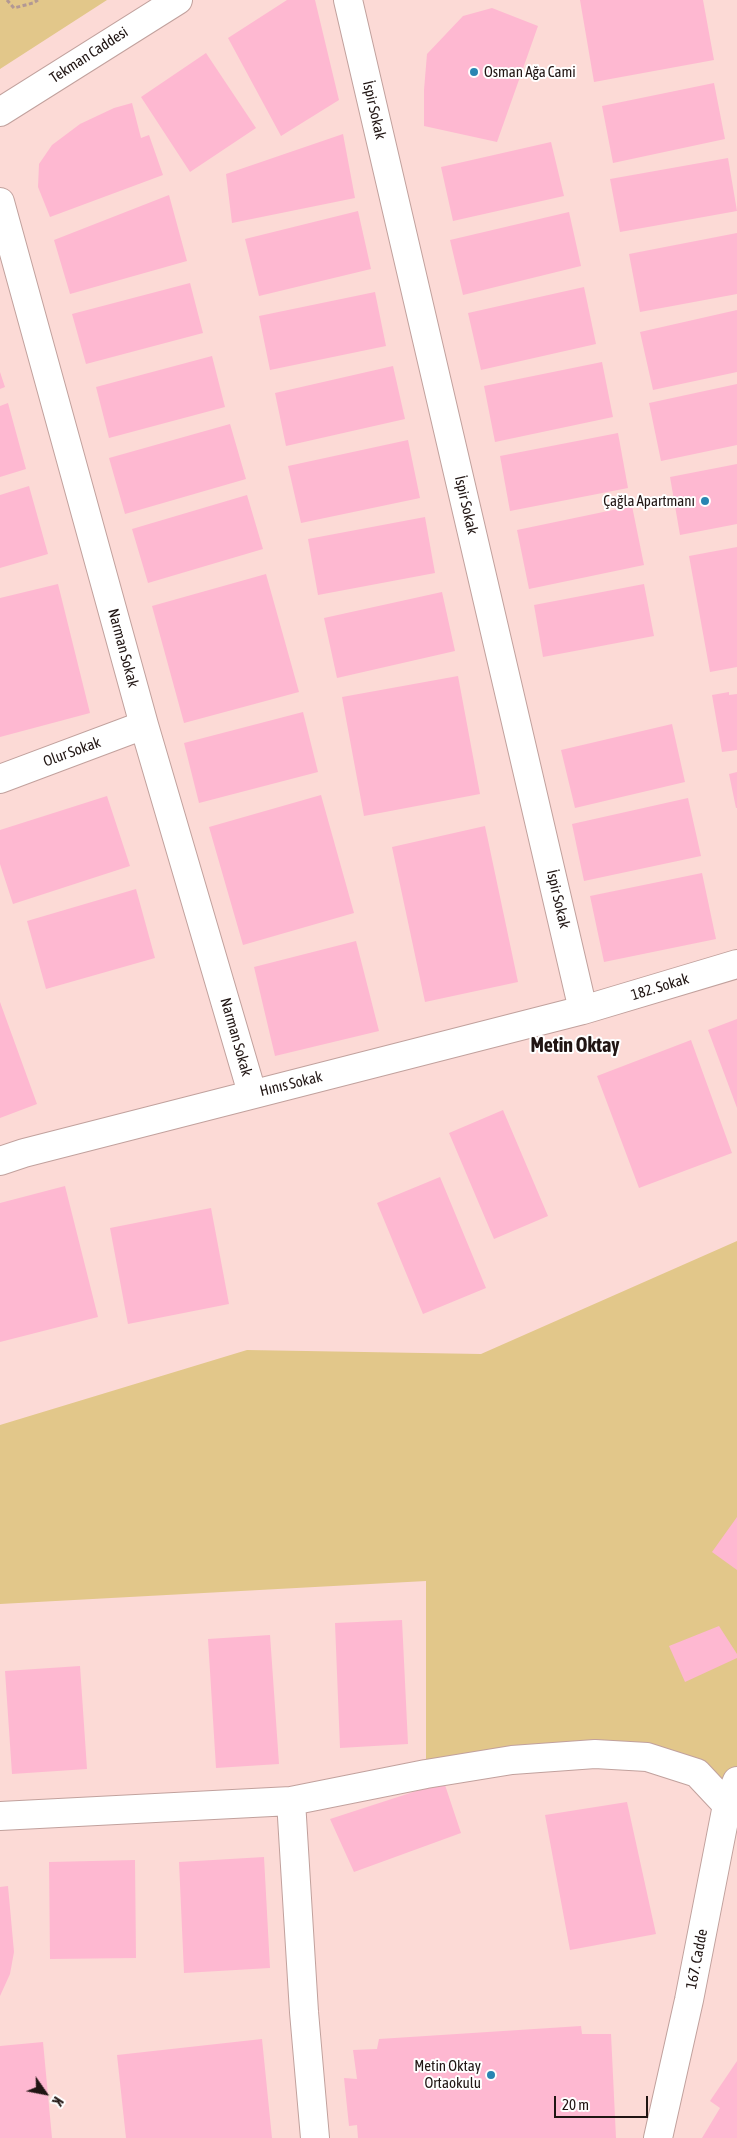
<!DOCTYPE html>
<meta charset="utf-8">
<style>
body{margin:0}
#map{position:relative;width:737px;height:2138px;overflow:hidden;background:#fcdad6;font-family:"Asap Condensed",sans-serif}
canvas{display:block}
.north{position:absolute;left:20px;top:2068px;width:50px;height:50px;-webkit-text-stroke:4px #fff;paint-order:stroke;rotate:123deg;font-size:14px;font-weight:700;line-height:20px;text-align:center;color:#201513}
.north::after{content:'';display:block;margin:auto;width:18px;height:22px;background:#201513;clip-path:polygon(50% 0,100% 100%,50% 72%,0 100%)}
.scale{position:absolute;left:554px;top:2096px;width:94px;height:22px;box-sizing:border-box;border:2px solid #201513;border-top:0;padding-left:6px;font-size:15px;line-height:18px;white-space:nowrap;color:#201513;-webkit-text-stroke:4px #fff;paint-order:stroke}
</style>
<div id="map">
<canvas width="737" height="2138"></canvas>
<div class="north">K</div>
<div class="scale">20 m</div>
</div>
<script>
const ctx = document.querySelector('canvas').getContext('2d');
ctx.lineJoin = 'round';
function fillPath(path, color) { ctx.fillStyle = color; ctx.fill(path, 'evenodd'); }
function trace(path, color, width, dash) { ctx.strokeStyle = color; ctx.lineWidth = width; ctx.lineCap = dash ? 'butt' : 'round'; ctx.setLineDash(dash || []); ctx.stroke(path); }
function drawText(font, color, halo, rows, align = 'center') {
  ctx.font = font + ' "Asap Condensed",sans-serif'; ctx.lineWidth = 4; ctx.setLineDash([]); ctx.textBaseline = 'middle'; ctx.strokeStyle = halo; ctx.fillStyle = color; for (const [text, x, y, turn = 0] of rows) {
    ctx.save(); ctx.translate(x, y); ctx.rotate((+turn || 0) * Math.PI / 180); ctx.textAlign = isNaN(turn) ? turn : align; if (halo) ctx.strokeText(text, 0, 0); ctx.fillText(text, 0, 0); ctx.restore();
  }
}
fillPath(new Path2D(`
 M0 0H107L0 69Z
 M737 1241V1781L727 1805 647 1757 426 1774V1581L0 1604V1425L247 1350 481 1354Z`), '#e2c78a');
fillPath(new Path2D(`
 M287 0H315L339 100 281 136 228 38Z
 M580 0H703L714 60 594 82Z
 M492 8 538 26 497 142 424 126V90L427 54 463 16Z
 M206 53 256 128 190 172 141 97Z
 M714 83 725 139 613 163 602 106Z
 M132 103 141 138 149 135 163 175 50 217 38 187 39 164 52 145 80 124 114 108Z
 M343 134 355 198 232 223 226 174Z
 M551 142 564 196 453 221 441 167Z
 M728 158 737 211 620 232 610 179Z
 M169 195 187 261 70 294 54 240Z
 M358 211 371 269 259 296 245 239Z
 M569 212 581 266 463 295 450 240Z
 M737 233V294L640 312 629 254Z
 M190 283 203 333 86 364 72 314Z
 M584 287 596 344 481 370 468 313Z
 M375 292 386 346 270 370 259 316Z
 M737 310V372L653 390 640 332Z
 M212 356 225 407 109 438 96 387Z
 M602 362 613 417 495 442 484 386Z
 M393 366 405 419 286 446 275 393Z
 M0 372 5 387 0 389Z
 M737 384V445L661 461 649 403Z
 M8 403 26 469 0 477V406Z
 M230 424 246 479 125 514 109 458Z
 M618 433 628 488 510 511 500 456Z
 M408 440 420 498 301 523 288 466Z
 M737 464V524L680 535 670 477Z
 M29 486 48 554 0 568V495Z
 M247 495 263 549 148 583 132 529Z
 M632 506 644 565 529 589 517 530Z
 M425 517 435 573 318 595 308 539Z
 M737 547V667L710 672 689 556Z
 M266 574 299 692 184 723 152 606Z
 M58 584 90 713 0 737V598Z
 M644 584 654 636 543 657 534 605Z
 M442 592 455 651 337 678 324 618Z
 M458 676 480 794 364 816 342 697Z
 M729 692V695L737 694V750L722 752 712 695Z
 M303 712 318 772 199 803 184 743Z
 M672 724 685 782 575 808 561 750Z
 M737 772V808H736L729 774Z
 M321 795 354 913 243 945 209 827Z
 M107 796 130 866 13 904 0 864V830Z
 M688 798 701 856 584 881 572 824Z
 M485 826 518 982 425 1002 392 847Z
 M702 873 716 939 604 962 590 896Z
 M136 889 155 958 46 989 27 921Z
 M356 941 379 1031 275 1056 254 967Z
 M0 1002 37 1104 0 1118Z
 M737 1019V1108L708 1030Z
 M691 1040 732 1153 639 1188 597 1076Z
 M503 1110 548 1216 494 1239 449 1133Z
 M440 1177 486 1288 423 1314 377 1203Z
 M65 1186 98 1317 0 1342V1203Z
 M211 1208 229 1304 128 1324 110 1228Z
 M737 1517V1570L712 1552Z
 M402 1620 408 1744 340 1748 335 1623Z
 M719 1626 737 1654V1658L685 1682 669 1646Z
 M270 1635 279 1764 216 1768 208 1639Z
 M80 1666 87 1769 12 1774 5 1671Z
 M444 1782 461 1833 354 1872 330 1819Z
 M627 1802 656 1934 570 1950 545 1815Z
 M264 1857 270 1968 184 1973 179 1862Z
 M135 1860 136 1958 50 1959 49 1862Z
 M8 1886 14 1952 10 1974 0 1996V1887Z
 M581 2026 582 2034H611L616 2138H358L357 2125 349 2126 344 2078 357 2079 353 2050 377 2049 379 2039Z
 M262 2039 272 2138H126L117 2055Z
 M43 2042 52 2138H0V2046Z
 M737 2061V2138H702L720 2108 710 2101Z`), '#feb8d1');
const minor = new Path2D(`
 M348 0 583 1010
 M0 112 178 0
 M0 202 144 725 252 1093
 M0 779 144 725
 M0 1161 24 1153 583 1010 737 964
 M291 1801 426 1774 512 1760 595 1754 647 1757 697 1773 727 1805 737 1811
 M0 1816 291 1801 304 2012 315 2138
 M658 2138 689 2000 727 1805 737 1781`);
trace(minor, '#c1a19d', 30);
trace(new Path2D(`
 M7 0 14 8 33 3 38 0`), '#b29894', 3, [4, 2.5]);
trace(minor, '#fff', 28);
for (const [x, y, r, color] of [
 [474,72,5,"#2985b2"],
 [705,501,5,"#2985b2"],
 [491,2075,5,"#2985b2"]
]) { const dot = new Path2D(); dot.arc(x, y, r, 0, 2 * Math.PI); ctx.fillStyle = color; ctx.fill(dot); trace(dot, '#fff', 2); }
drawText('15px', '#201513', '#fff', [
 ["Tekman Caddesi",89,55,-33],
 ["İspir Sokak",374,110,77],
 ["İspir Sokak",466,505,77],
 ["Narman Sokak",123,648,75],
 ["Olur Sokak",72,752,-20],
 ["İspir Sokak",558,899,77],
 ["182. Sokak",660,987,-17],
 ["Narman Sokak",236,1037,74],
 ["Hınıs Sokak",291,1084,-14],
 ["167. Cadde",697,1959,-79]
]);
drawText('15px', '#201513', '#fff', [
 ["Osman Ağa Cami",484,72,"left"],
 ["Çağla Apartmanı",695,501],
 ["Metin Oktay",481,2066],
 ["Ortaokulu",481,2083]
], 'right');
drawText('bold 20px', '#201513', '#fff', [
 ["Metin Oktay",575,1046]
]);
</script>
